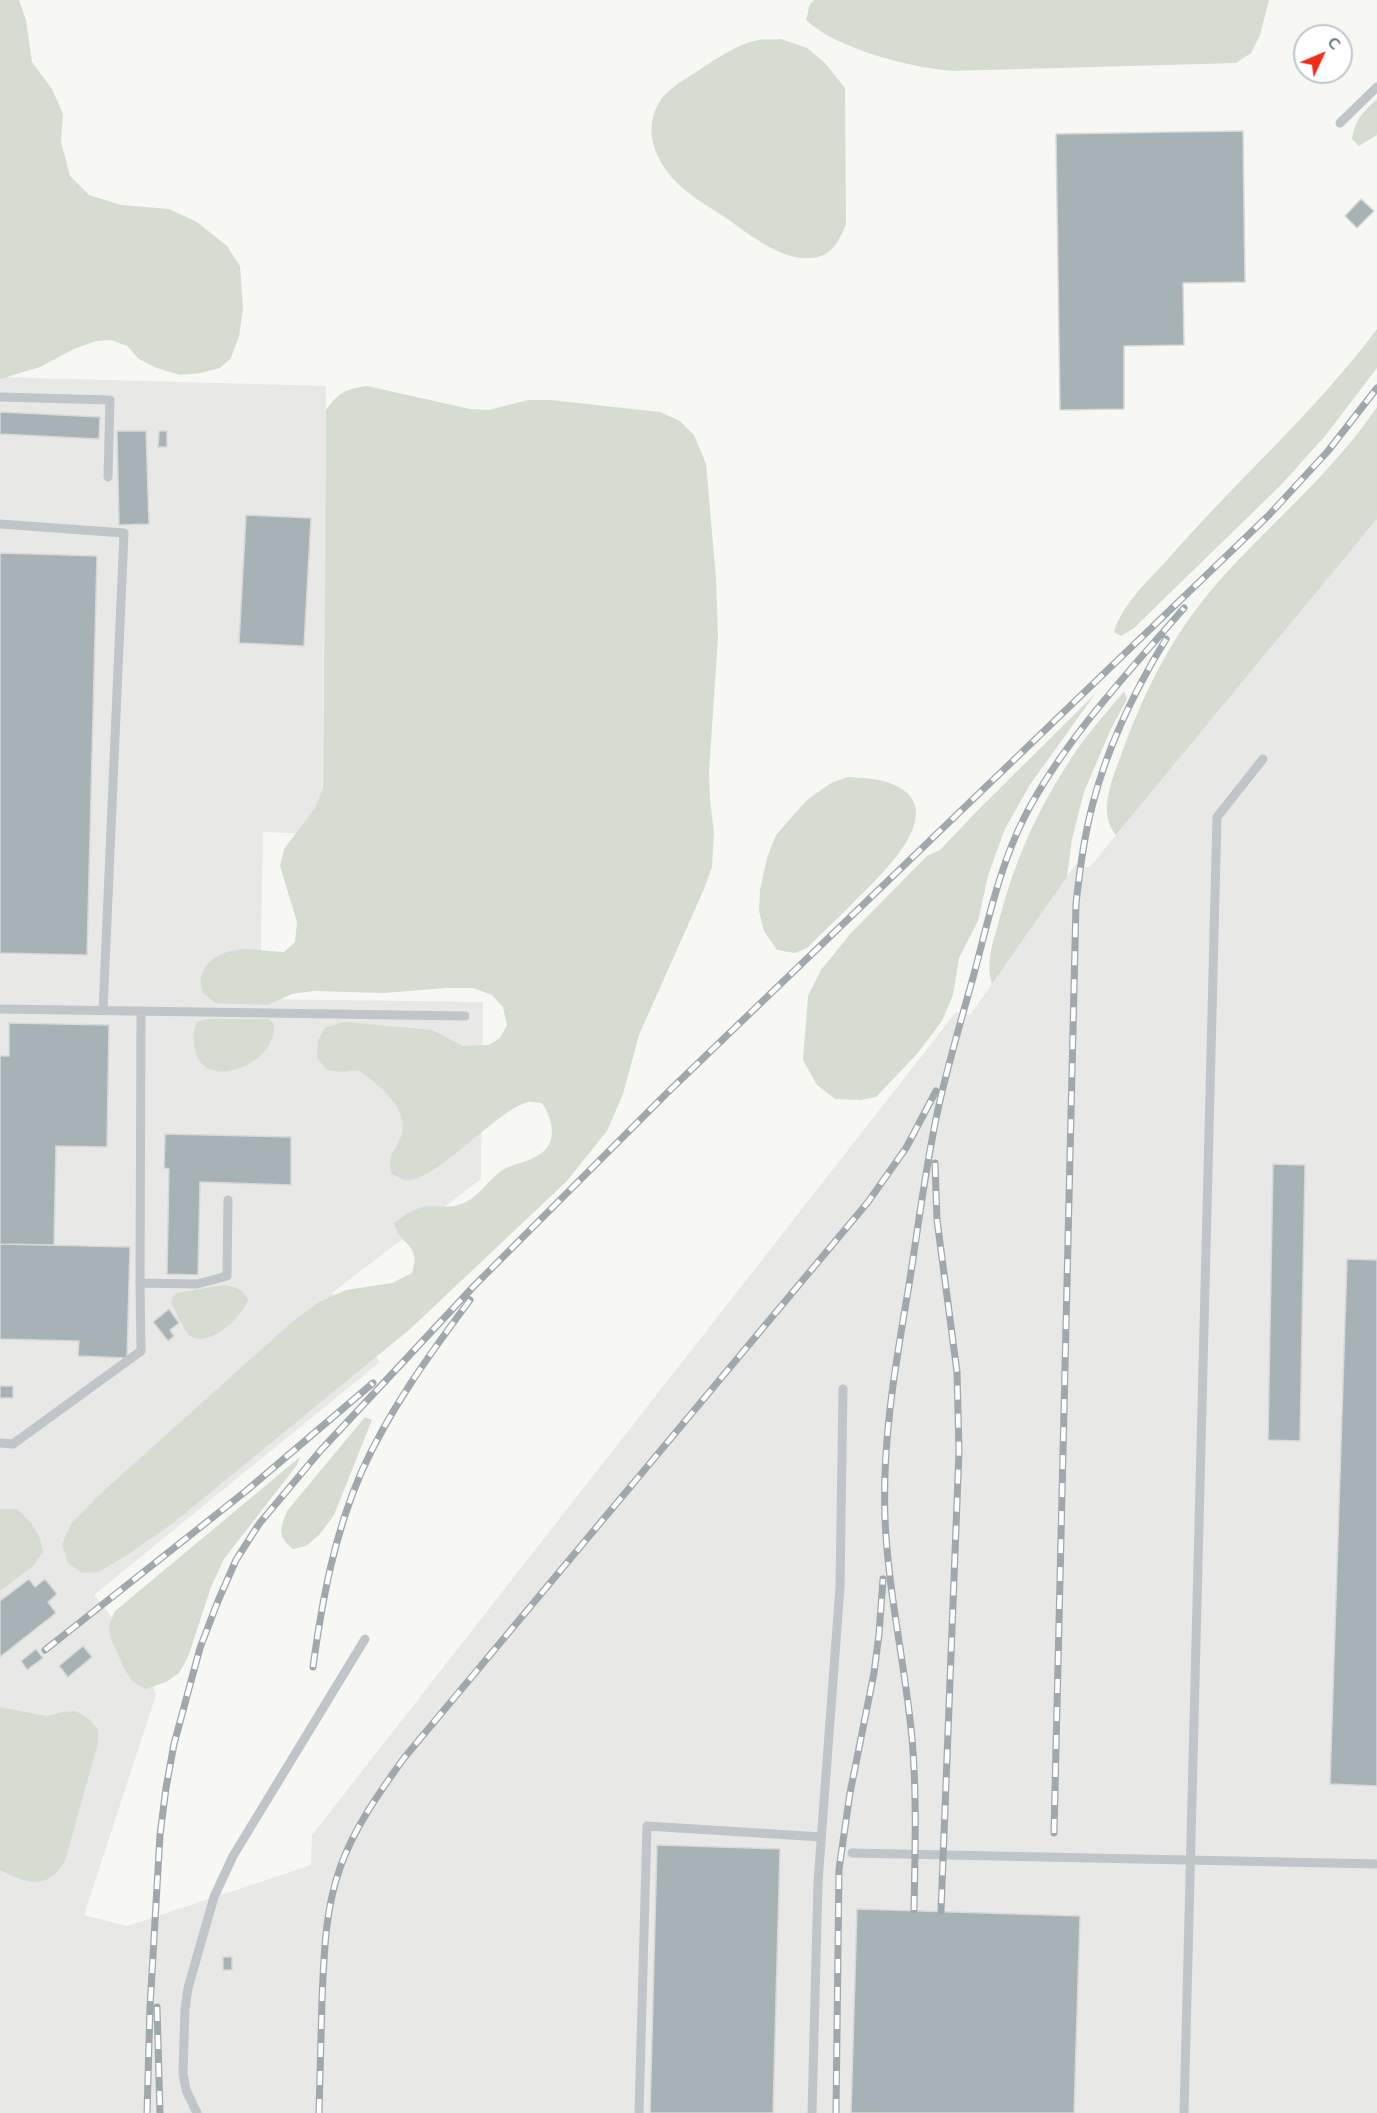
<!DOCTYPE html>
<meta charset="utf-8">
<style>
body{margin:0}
#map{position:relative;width:1377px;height:2113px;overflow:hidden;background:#f7f7f3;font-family:Mulish,sans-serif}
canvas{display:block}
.north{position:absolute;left:1293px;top:24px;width:60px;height:60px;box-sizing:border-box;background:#fff;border:2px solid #bfc9cd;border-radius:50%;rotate:46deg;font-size:16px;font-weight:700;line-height:24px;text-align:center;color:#5f7781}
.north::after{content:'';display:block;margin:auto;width:21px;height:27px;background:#f12d19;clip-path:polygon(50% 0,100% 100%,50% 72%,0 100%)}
</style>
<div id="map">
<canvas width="1377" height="2113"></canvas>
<div class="north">С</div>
</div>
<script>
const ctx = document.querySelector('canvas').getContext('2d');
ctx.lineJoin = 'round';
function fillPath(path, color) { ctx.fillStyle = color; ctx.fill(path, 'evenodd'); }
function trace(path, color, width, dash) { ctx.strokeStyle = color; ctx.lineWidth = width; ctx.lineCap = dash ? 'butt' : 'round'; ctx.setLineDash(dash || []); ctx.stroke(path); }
fillPath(new Path2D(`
 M0 377 326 386 322 834 263 832 260 999 483 1002 481 1179 332 1293 380 1362 94 1595 144 1658 156 1695 84 1915 127 1926 311 1865 312 1835 956 1012 970 1015 1076 864 1089 868 1377 519V2113H0Z`), '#e8e8e7');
fillPath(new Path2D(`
 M0 0H19L26 20 32 62 52 89 63 114 61 142 70 176 89 195 121 205 169 209 197 222 227 246 240 266 243 309 239 336 231 358 220 368 201 373 180 375 157 368 139 359 127 346 111 340 96 341 74 349 40 367 0 379Z
 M814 0H1269L1260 35 1251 53 1236 63 951 71C909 67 837 49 806 20L810 4Z
 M781 39 807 48 825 63 845 88 846 225C841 236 834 252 821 256 786 267 750 234 723 216 711 208 697 200 685 190 660 170 640 134 659 103 665 91 682 81 693 74 713 61 735 45 758 40 765 39 773 40 781 39Z
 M1377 99V135L1359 146 1352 139C1354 122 1364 110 1377 99Z
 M1377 329V368L1325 436 1282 484 1134 628 1121 636 1114 632C1122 604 1149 580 1168 559 1236 481 1315 412 1377 329Z
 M367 386 470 409 489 410 528 400H551L660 412 680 421 694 435 706 464 716 578 718 637 709 772 710 800 714 832 712 867 704 889 639 1035 623 1094 607 1131 566 1182 409 1330 173 1523 126 1556 98 1572 82 1573 68 1563 62 1544 71 1524 99 1495 292 1322 319 1302 346 1290 392 1283 412 1273C422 1243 400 1247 394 1223 405 1215 417 1206 431 1206 440 1206 450 1208 459 1205 479 1198 485 1183 501 1171 511 1164 525 1163 535 1157 559 1146 554 1121 542 1103 538 1103 532 1101 528 1102 496 1110 434 1185 404 1180 401 1179 395 1175 392 1174 385 1154 398 1150 402 1133 408 1107 377 1083 358 1070L341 1072 327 1070 317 1058 318 1040 325 1028 343 1022 432 1030 463 1046 489 1045 500 1038 507 1025 503 1007 492 995 473 988H446L384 993 313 991 292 994 268 1005 215 1003 202 992C202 988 200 982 201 978 205 958 227 949 245 949 258 949 271 952 284 952L295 942 297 922 280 866 284 849 315 808 323 788 326 410C339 392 346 389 367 386Z
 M1377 407V519L1116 835C1098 814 1111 782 1120 758 1143 693 1174 631 1220 580 1272 522 1333 472 1377 407Z
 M1124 691 1127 699 1110 731 1084 792 1072 839 1067 877 992 984C985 961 994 940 1000 917 1017 853 1042 800 1081 744 1094 726 1110 709 1124 691Z
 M1095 694 1029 786 1004 831 988 876 978 921 959 958 953 995 942 1021 917 1054 876 1097 861 1100 835 1099 817 1085 803 1060 808 996 821 970 851 933 927 856 940 850 975 813Z
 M847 777C862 778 878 778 892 784 955 809 877 879 853 903 838 918 822 933 807 948L795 953 777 950 764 931 759 911 760 890 767 858 776 835 807 800 831 783Z
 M207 1019H269L274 1024C277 1067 198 1095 194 1044 193 1036 193 1030 197 1022Z
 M224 1285C236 1286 241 1289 248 1299 243 1317 210 1348 190 1336 186 1334 175 1310 171 1303L173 1297 177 1293Z
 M365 1417 372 1420 334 1515 320 1534 306 1546 293 1549C277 1536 280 1529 287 1511Z
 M300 1457 297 1465 224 1559 211 1587 188 1657 179 1673 166 1682 146 1689 133 1682 125 1670 111 1639 109 1625 115 1611Z
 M0 1509H17C31 1521 41 1533 43 1552L32 1567 0 1591Z
 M0 1707 46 1716 63 1712 76 1711 89 1719 98 1730V1743L65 1861C46 1891 28 1884 0 1870Z`), '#d7dcd2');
const building = new Path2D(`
 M1243 131 1245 282 1183 283 1184 345 1124 346V409L1060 410 1056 134Z
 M1361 199 1374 211 1357 228 1345 216Z
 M0 412 100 417 99 439 0 434Z
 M117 431H146L149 524 119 525Z
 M159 431H167V447H158Z
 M246 515 311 518 304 646 239 643Z
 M0 553 97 556 87 955 0 953Z
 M9 1023 109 1025 107 1147 56 1146 54 1245 0 1244V1056H9Z
 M165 1134 291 1137V1185L200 1182 198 1275 167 1274 169 1169 164 1168Z
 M1273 1164 1305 1165 1300 1441 1268 1440Z
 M0 1244 130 1247 127 1358 78 1356 79 1341 0 1339Z
 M1347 1259 1377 1260V1786L1330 1784Z
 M169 1309 179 1323 170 1330 174 1336 168 1341 153 1322Z
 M0 1386H13V1398H0Z
 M29 1579 35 1587 45 1579 57 1594 48 1602 56 1613 0 1657V1601Z
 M83 1646 92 1657 68 1677 59 1666Z
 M36 1649 43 1658 27 1670 21 1661Z
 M657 1845 780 1849 773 2113H650Z
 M857 1909 1080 1916 1074 2113H851Z
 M223 1957H232V1970H223Z`);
fillPath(building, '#a6b2b6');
trace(building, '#d8d8d6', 1.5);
trace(new Path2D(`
 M1340 123 1377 87
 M0 397 110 400 108 477
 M0 524 124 533 103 1011
 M0 1009 465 1016
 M141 1011 140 1283 197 1284 227 1276 228 1200
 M0 1443 13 1444 141 1351 140 1283
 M852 1853 1377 1864
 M197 2113 186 2090 183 2073 185 2009 188 1988 214 1897 233 1856 365 1639
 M639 2113 647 1826 821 1837
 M812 2113 818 1882 840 1587 843 1389
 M1184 2113 1217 817 1263 759`), '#bfc5c8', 9);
const rail = new Path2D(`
 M935 1163 937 1220 957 1372 959 1451 941 1911
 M45 1650 246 1491 373 1383
 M313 1667C322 1601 334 1535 361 1473 389 1410 429 1355 470 1300
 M1054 1833 1076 903C1080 870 1084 836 1093 803 1108 745 1135 690 1166 639
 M914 1910C915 1853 917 1795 912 1738 905 1664 888 1592 885 1518 882 1439 896 1362 909 1285 918 1228 925 1171 937 1114 947 1067 961 1021 974 974 988 921 1000 865 1025 816 1065 739 1127 674 1184 608
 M157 2007 160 2113
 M147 2113 150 2007 160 1835 166 1788 174 1744 200 1648 218 1601 236 1560 259 1524 321 1450 474 1286 667 1093 1269 515 1328 451 1377 388
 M319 2113C320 2075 321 2037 322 1999 324 1955 325 1910 340 1868 354 1828 379 1793 404 1758L868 1202 906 1148 936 1091
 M836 2113 839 1869 850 1793 874 1673 879 1634 883 1579`);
trace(rail, '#9ea8ad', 7);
trace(rail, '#fff', 4.5, [14]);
</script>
